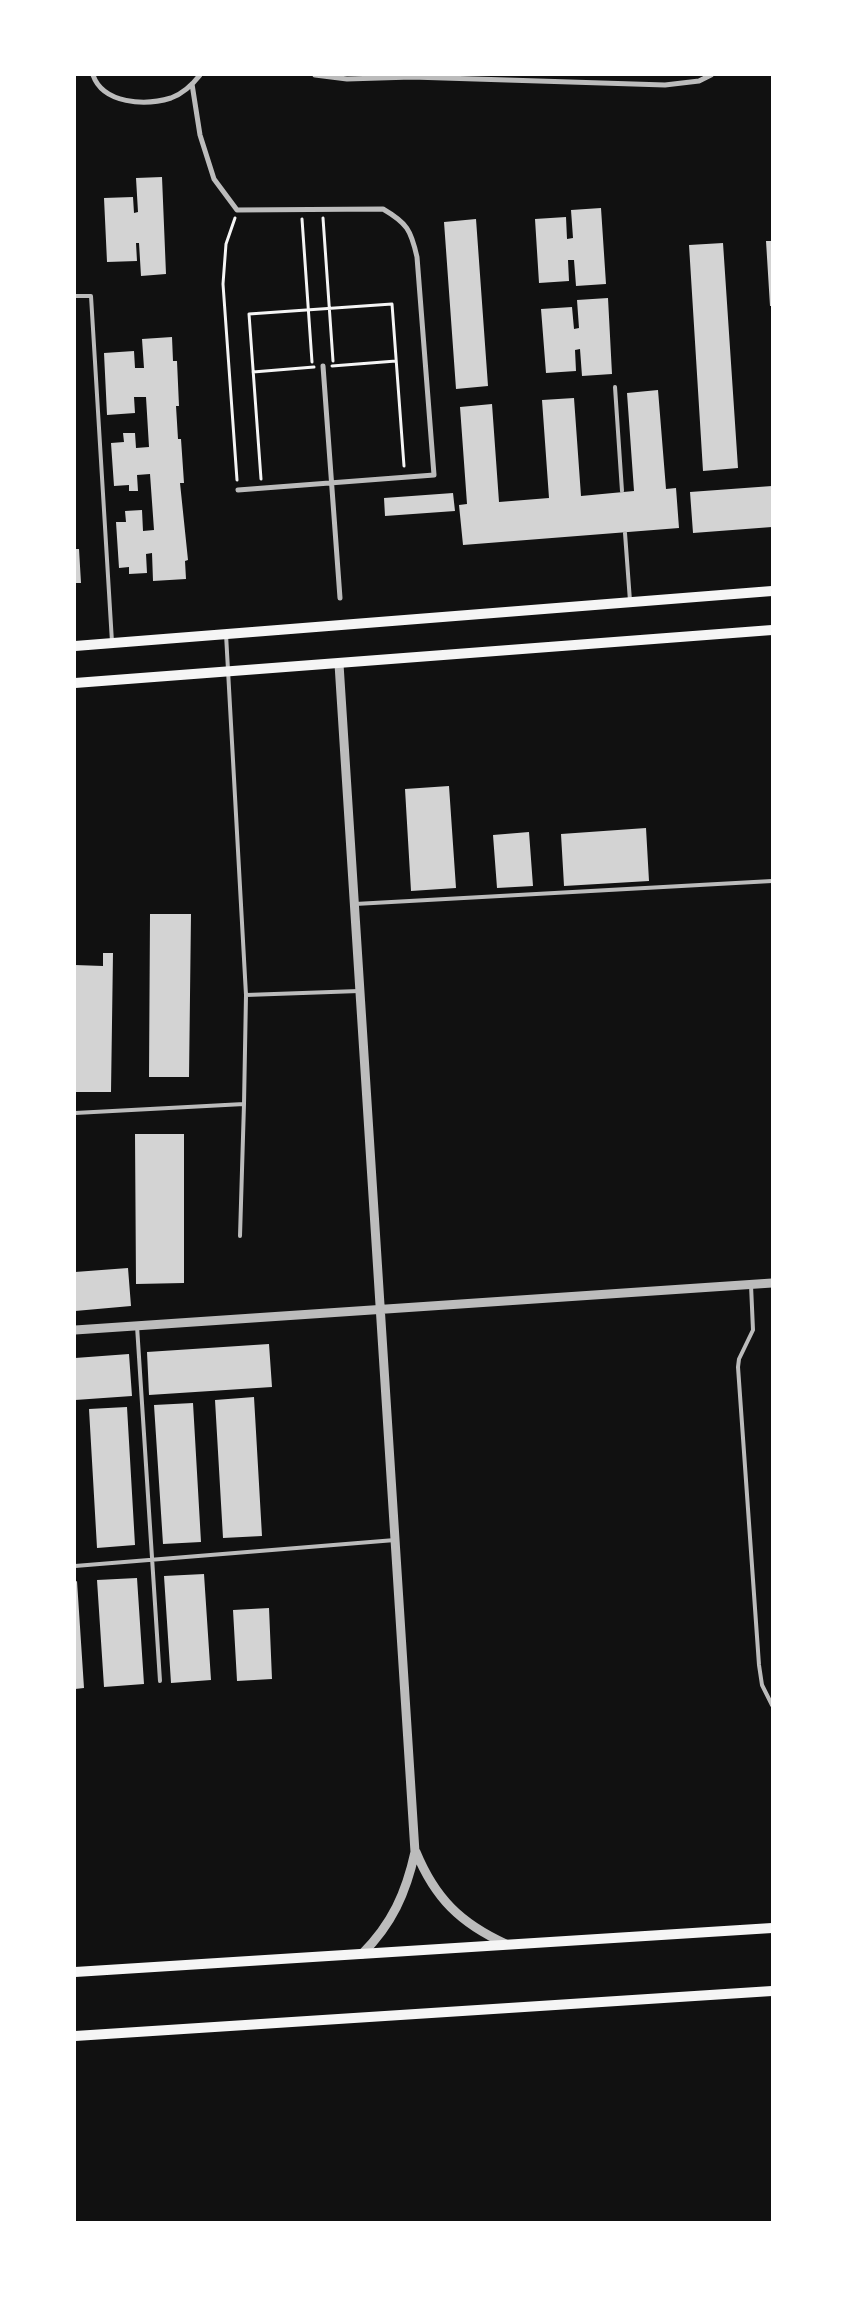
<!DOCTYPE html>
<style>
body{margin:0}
#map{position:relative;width:847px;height:2297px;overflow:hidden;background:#111;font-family:"Roboto Condensed",sans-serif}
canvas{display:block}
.frame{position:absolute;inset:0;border:76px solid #fff;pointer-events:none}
</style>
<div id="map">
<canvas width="847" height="2297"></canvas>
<div class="frame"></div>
</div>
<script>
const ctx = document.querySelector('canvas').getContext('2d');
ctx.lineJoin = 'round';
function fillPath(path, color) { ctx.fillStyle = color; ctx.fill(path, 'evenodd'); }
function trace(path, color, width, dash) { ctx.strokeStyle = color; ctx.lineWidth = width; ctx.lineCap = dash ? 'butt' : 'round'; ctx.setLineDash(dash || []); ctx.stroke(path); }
fillPath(new Path2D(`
 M162 177 166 274 141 276 139 243H136L137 261 107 262 104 198 133 197 134 213 138 212 136 178Z
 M601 208 606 284 576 286 574 260H568L569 281 539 283 535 219 566 217 567 239 573 238 571 210Z
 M476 219 488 386 456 389 444 222Z
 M766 241H772V306H770Z
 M723 243 738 468 703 471 689 245Z
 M608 298 612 374 582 376 580 349 575 350 576 371 546 373 541 309 572 307 574 329 579 328 577 300Z
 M172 337 173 361H177L179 406H176L178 439H181L184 483H180L188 560 185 561 186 579 153 581 152 553 146 554 147 573 129 574V567L119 568 116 522H126L125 511 142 510 143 531 154 530 150 474 137 475 138 491H129V485L114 486 111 443 124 442 123 433H135L136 448 149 447 146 397H134L135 413 107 415 104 353 134 351 135 368H144L142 339Z
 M658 390 666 489 676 488 679 528 463 545 459 505 467 504 460 407 492 404 499 502 549 498 542 400 574 398 581 496 634 491 627 393Z
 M772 486V527L693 533 690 492Z
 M453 493 455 511 385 516 384 498Z
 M75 549H79L81 583H75Z
 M449 786 456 888 411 891 405 789Z
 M646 828 649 881 564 886 561 834Z
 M529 832 533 886 497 888 493 835Z
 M150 914H191L189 1077H149Z
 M103 953H113L111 1092H75V965L103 966Z
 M135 1134H184V1283L136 1284Z
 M128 1268 131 1306 75 1311V1272Z
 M269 1344 272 1387 149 1395 147 1352Z
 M129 1354 132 1396 75 1400V1358Z
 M254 1397 262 1536 223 1538 215 1400Z
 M193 1403 201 1542 163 1544 154 1405Z
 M127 1407 135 1545 97 1548 89 1409Z
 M204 1574 211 1680 171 1683 164 1576Z
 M137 1578 144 1684 104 1687 97 1580Z
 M77 1581 84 1688 75 1689V1582Z
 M269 1608 272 1679 237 1681 233 1610Z`), '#d3d3d3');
trace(new Path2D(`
 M235 218 226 244 223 284 237 480
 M323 218 333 361
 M302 219 312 362
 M332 366 396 361
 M253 372 314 367
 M261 479 249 314 392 304 404 466`), '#f5f5f5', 3);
trace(new Path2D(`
 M75 296H91L112 642
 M615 387 622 491
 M625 533 630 601
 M355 904 772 881
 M246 995 359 991
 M75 1113 244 1104 246 995 226 634
 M240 1236 244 1104
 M751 1285 753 1330 739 1359 738 1367 759 1665 762 1685 772 1705
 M137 1326 160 1681
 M75 1566 395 1540`), '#bcbcbc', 4);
trace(new Path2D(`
 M93 75C103 104 145 106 171 98 182 94 193 84 200 75
 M315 75 347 79 412 77 665 85 699 81 711 75
 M192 84 200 135 214 179 237 210 383 209C407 223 411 230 417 257L434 475 238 490
 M323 366 340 598`), '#bcbcbc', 5);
trace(new Path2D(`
 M339 664 415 1852C406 1893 392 1924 362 1954
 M75 1330 772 1283
 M416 1852C435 1898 460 1923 506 1944`), '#bcbcbc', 9);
trace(new Path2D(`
 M75 646 772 591
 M75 683 772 630`), '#f5f5f5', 10);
trace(new Path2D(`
 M75 1972 772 1928
 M75 2036 772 1991`), '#f5f5f5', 10);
</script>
